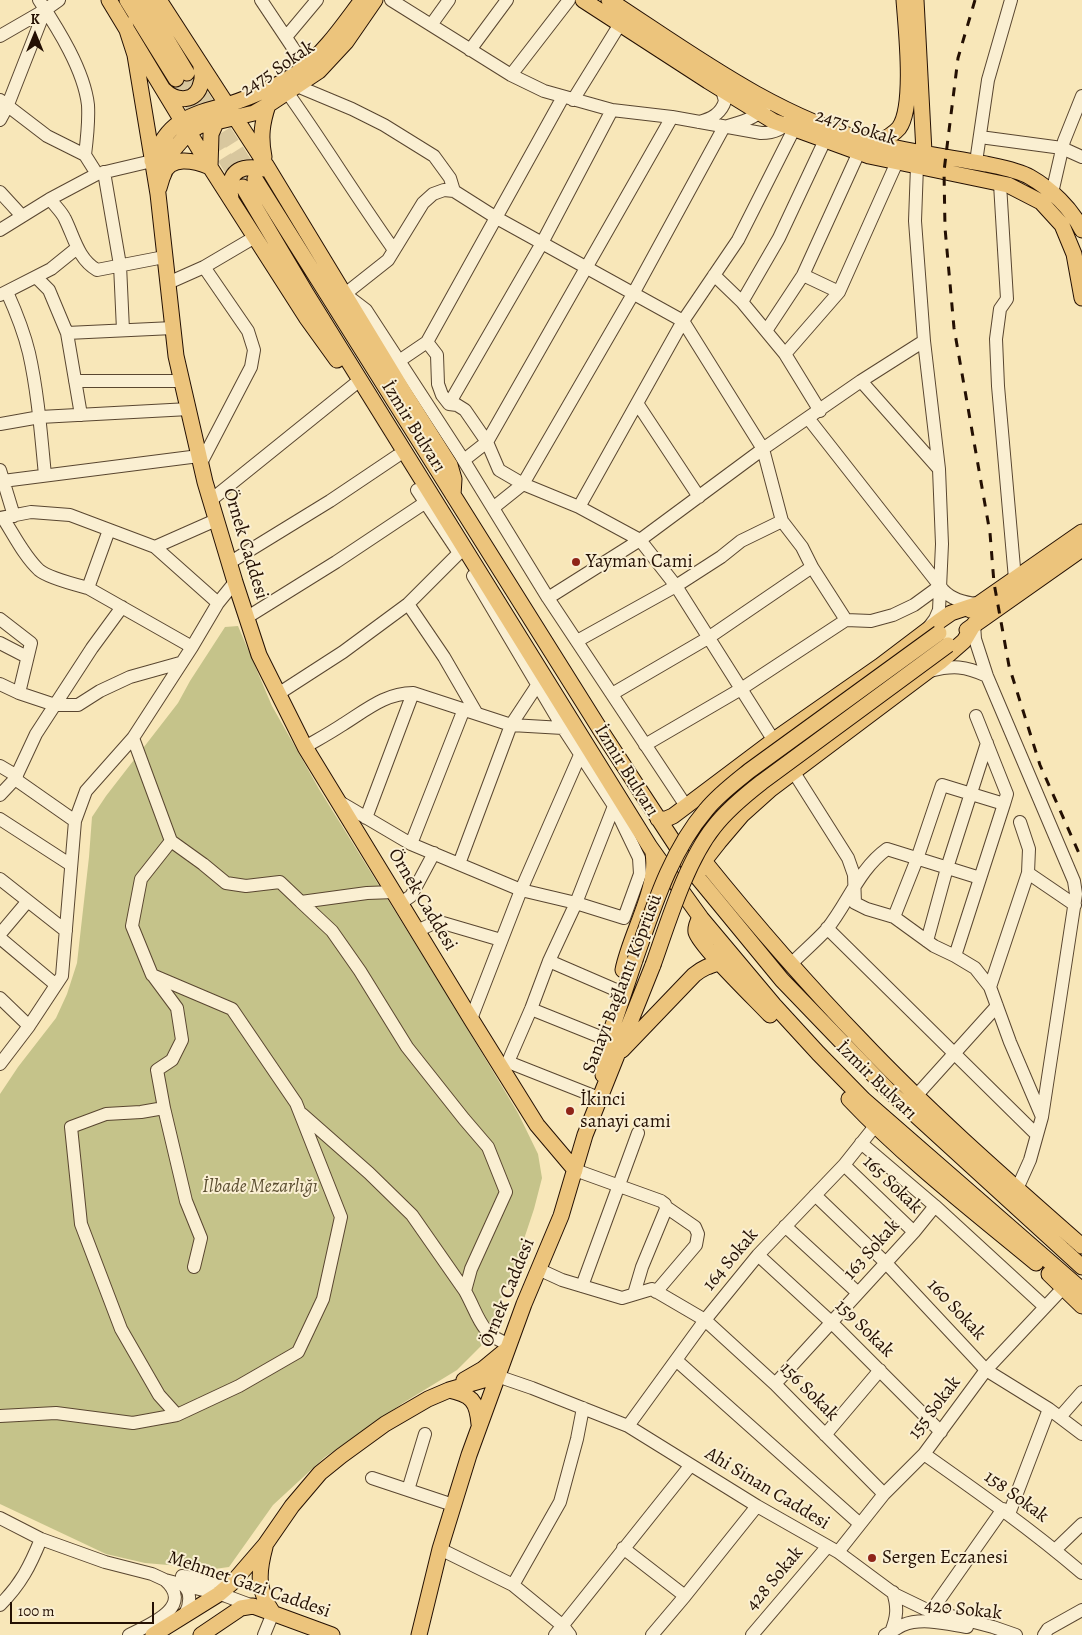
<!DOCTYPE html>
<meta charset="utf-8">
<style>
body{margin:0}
#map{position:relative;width:1082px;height:1635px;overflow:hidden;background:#f8e7b9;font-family:Alegreya,serif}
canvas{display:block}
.north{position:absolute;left:10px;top:10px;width:50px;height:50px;-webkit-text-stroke:4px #faefd2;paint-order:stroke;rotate:0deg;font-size:14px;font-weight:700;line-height:20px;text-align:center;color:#241003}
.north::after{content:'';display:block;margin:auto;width:18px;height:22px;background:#241003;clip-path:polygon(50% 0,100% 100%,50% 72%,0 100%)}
.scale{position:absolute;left:10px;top:1602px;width:144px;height:22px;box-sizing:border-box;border:2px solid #241003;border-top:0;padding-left:6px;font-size:15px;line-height:18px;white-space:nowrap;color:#241003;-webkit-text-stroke:4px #faefd2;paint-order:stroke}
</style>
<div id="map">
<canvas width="1082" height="1635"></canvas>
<div class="north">K</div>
<div class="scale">100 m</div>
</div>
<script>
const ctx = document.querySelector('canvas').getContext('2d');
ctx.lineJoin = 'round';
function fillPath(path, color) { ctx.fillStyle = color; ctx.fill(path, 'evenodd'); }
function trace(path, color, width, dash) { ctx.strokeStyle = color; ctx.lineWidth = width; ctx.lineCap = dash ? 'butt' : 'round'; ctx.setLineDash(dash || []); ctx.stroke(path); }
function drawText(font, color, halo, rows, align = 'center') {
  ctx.font = font + ' Alegreya,serif'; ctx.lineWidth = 4; ctx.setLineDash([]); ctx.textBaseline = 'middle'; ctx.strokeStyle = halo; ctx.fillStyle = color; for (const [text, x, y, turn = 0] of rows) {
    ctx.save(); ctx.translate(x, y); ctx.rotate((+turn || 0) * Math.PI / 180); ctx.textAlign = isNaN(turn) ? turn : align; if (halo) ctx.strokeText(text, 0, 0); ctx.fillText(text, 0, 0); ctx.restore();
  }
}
fillPath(new Path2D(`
 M238 626 272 706 319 789 439 982 518 1113 538 1154 542 1178 534 1209 517 1260 481 1346 457 1370 403 1403 325 1457 273 1505 229 1567 214 1569 145 1563 106 1554 0 1504V1094L18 1067 56 1018 67 994 77 963 89 857 92 817 106 796 178 703 190 681 225 627Z`), '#c5c38a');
trace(new Path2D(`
 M187 73 254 178
 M176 79 241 184`), '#d8c79e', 15, [15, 8]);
const minor = new Path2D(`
 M39 0C58 29 84 70 88 105 89 122 87 139 85 155
 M261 0 305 66
 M391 0 511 75 544 91 612 110 672 117 761 133C772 133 783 130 789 120
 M431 25 449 0
 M0 36 45 10
 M286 37 317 0
 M470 50 507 0
 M511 75 569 0
 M297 86 352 109 384 125 434 156 450 178 454 191
 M287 92C324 144 357 198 394 250
 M0 100 47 136 85 155 97 174
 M573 100 620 24
 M0 120 7 107 45 10 59 0
 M699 122C711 119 721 114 725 101L722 90
 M980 137 1062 148 1082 157
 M976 162 988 80 1011 0
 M917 166 915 221 924 341 939 469 942 544 939 610 935 619 929 627
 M104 172 120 265 123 330
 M1000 184 1007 299 1000 309 996 339 998 386 1015 579
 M0 192 22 216
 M1052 193 1064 141 1082 96
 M50 199C55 206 62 212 65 219 74 237 78 259 97 270L164 257
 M0 230 50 199 97 174 152 161
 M714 275 742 302 785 354 820 411
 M803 275 839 292
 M36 277 49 290 67 333 81 415
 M168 283 204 267 255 237
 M7 292C16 312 24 332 29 353 38 393 41 435 45 475
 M0 295 51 269 77 248
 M742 302 779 238 825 140
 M766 331 803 275 859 152
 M67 333 173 328
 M427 342 437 355 438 384 442 395 449 404 457 405 465 410 487 442 499 470 523 484 579 507 640 540 676 586 848 858 854 875 855 903 867 909 894 917 934 946 955 956 975 968 990 987 1010 1042 1042 1117
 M785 354 839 292 897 162
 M399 361 427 342 563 97
 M75 381H182
 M861 381 939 469
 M637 403 699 497
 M449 404 542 243 612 110
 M808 418 943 590C952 600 965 603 978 604
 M0 424 40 417 189 409
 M464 460 487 442 672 117
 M201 463 251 367 254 350 248 331 204 267
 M0 470 14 516
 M3 481 199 456
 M417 490 457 550
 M211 500 355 384
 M579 507 683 321 738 240 794 129
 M493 508 523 484 633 294 724 127C739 123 755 119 765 107
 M0 518 31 512 70 515 155 547 218 603
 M3 518C14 535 24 556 39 570 48 578 77 585 88 588L192 647
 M155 547 216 520
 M229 563 330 501 397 456
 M812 567 846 620
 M88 588 109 530
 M548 598 640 540 767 446 861 381 924 341
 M408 604 444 657 477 714
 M246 618 336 562 426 502
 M0 619 31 643 19 693
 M974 624 975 639 987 676 1074 881 1076 894 1042 1117 1030 1160 1017 1189
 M577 641 676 586 721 557 741 541 782 521
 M0 643 27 657
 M930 671C953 665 965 666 987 676
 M0 684 19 693 55 705H78L100 691 130 677 180 663
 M278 694 343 652 408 604 459 553
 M612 694 708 638 812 567 802 547 782 521 763 449 683 321 495 217 454 191 444 190 433 194 423 203 388 260 345 294 366 310 461 456 548 598 686 806
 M976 716 1007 794 1004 804
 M645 745 741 689 846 620 871 621 893 615 914 605 940 586
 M305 747C317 740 330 733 342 725 365 711 385 693 413 693L511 725 563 728
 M0 766 17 776
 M15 779 75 821
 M0 795 15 779 36 734 92 648 122 607
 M338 801 411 844 521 890 576 903 624 918 640 874 639 858 614 806 563 728 473 576
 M366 818 413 693
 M0 819 71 865
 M1020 822 1029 849 1028 873
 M171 841 203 864 226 883 246 886 280 882 301 902 367 893 394 892
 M411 844 464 709
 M459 864 511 725 538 684
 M0 879 66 931
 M301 902 332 931 360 971 407 1047 464 1119 488 1147 506 1192 471 1269 465 1291C479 1316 480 1335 509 1344
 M401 903 411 896 434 853
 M894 917 917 859 942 785 1004 804 955 956
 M827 928 1037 1135
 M417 931 434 923H443L501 940
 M0 934 27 902
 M0 938 56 985
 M927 941 947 868 987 743
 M549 961 623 993
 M791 964C803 952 816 941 827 929 848 903 859 869 887 849L980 878
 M154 977 177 1008 182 1040 172 1060 157 1070 164 1108 141 1112 106 1114 71 1127 81 1224 121 1329 159 1395 177 1415
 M990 987 1028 873 1075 905
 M0 998 29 1026
 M531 1009 608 1040
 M471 1019 521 890 580 755
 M508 1062 599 1098
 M0 1064 29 1026 62 976 75 821 86 791 133 738 192 647 218 603 235 582
 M501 1066 508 1062 531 1009 549 961 576 903 614 806
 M916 1096 997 1006
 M164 1108 186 1201 201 1238 194 1267
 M302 1114 369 1173 412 1215 465 1291
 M861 1143 935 1206 1045 1307
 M844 1165 914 1232
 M575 1170 661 1201 665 1204 666 1209 642 1267 634 1294
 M815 1195 886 1263 986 1370 1049 1409 1082 1434
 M785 1226 858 1293
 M758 1255 831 1322 941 1432
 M538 1269 562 1280 622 1298 652 1289 705 1320 775 1384 884 1494
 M582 1286 638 1133
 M656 1292 696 1245 698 1234 695 1227 666 1207
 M676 1360 860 1524
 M497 1376 532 1388 628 1426 757 1506 838 1552 896 1595 925 1609 993 1627 1016 1635
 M775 1384 914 1232 935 1206
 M0 1416 56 1413 133 1423 177 1415 239 1386 298 1352 323 1299 341 1217 296 1103 232 1009 152 975 132 926 141 879 171 841 133 738
 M1060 1417 1082 1392
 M628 1426 705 1320 758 1255 844 1165 875 1126
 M825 1435 880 1370
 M924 1454C978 1492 1032 1530 1082 1573
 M372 1478 453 1505
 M408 1490 425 1434
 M1009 1514 1049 1409
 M0 1518 41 1539 105 1562 152 1574 165 1580 226 1596 253 1606
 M623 1548 685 1596
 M440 1549 513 1585 563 1626 570 1635
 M1055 1550 1082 1524
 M838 1552 884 1494 924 1454 986 1370 1063 1288
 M182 1576 213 1582 234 1581
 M183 1585C192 1592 190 1605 185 1614
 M513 1585 560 1502 577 1439 583 1408
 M0 1605C21 1584 30 1566 41 1539
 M932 1610 1003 1509
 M891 1632C897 1617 898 1608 893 1592
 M129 1635C149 1625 195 1607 165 1580
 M264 1635 273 1613
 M555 1635 690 1466
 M652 1635 685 1596 757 1506
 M752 1635 827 1547
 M885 1635C891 1632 897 1628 903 1625 922 1617 948 1624 967 1627
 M1044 1635 1048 1629 1082 1610`);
const major = new Path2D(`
 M109 0 210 167 306 317 337 360
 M127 0 176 79
 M143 0 187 73
 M159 0 266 165 403 391 450 465 454 479 453 495
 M583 0 708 81 773 121 869 156 1008 185 1041 202 1062 225 1074 254 1082 298
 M609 0C692 54 774 116 871 142 908 152 948 157 986 164 1000 167 1018 170 1030 177 1051 189 1071 208 1082 230
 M916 0 924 152
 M125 24 135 55 158 194 176 356 205 482 235 582 259 655 305 747 471 1019 537 1125 575 1170
 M164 90C176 102 197 103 201 83 203 78 202 72 201 67
 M877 143C885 139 893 135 899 128 915 106 906 28 904 0
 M264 157C260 137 262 123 268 105
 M152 161C158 148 164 135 175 126 190 114 209 110 227 105 251 97 279 86 300 71 325 52 343 25 362 0
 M163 176C168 154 196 161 210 167L211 134 219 116
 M255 179 603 734 694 873 782 980 887 1089 1082 1267
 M243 187 306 293 650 847 701 918 774 1005 818 1053 864 1100 1082 1290
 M159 188 169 155 188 133 199 126 254 113 268 105 319 71 346 42 375 0
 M231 199C226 168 243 164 269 170
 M970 610 1082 532
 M967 630 1082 549
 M658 819H666L673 816 774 740 880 666 938 622 951 613 978 604
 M704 861C754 923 806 983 861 1040 930 1113 1007 1180 1082 1246
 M700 870 704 861 719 842 742 815 771 789 940 662 964 641 974 624
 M700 917C698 921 695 927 696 932 699 945 757 1001 770 1015
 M623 970C630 934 659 888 653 853
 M622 1050 694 975C706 965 714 965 728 960
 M603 1075 608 1040 635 960
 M849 1099C906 1159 972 1210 1036 1263
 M1049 1274 1082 1306
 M464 1380 483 1369 506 1350
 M449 1390C471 1395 477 1400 479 1424
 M265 1547C258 1573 257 1590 273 1613
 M153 1635 219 1594 234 1581 265 1545 292 1506 320 1473 341 1456 385 1424 428 1399 449 1390 497 1376
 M201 1635 241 1608 253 1606 332 1635
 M419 1635 440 1549 469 1455 524 1304 561 1216 585 1135 653 965`);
trace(minor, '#594630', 14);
trace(major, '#241003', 17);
trace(minor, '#faefd2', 12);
trace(major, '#ecc47c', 15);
trace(new Path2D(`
 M975 0 958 58 944 171 945 228 954 328 990 533 994 583 1009 666 1040 765 1082 860`), '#241003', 3, [9, 9]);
const majorBridge = new Path2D(`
 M635 960C653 909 670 852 706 810 718 795 734 783 749 771L939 633
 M653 965C668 923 686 862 714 827 727 810 744 796 762 782L948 645`);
trace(majorBridge, '#241003', 17, []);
trace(majorBridge, '#ecc47c', 15);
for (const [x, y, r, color] of [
 [576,562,5,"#8f2418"],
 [570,1111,5,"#8f2418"],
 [872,1558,5,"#8f2418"]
]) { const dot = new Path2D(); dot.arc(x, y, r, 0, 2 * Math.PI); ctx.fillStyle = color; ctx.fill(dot); trace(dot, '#faefd2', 2); }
drawText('19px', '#241003', '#faefd2', [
 ["2475 Sokak",278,69,-34],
 ["2475 Sokak",856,128,17],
 ["İzmir Bulvarı",413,427,58],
 ["Örnek Caddesi",245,544,73],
 ["İzmir Bulvarı",626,771,58],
 ["Örnek Caddesi",422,900,59],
 ["Sanayi Bağlantı Köprüsü",623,984,-69],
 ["İzmir Bulvarı",876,1081,44],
 ["165 Sokak",892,1185,44],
 ["163 Sokak",872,1250,-48],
 ["164 Sokak",731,1260,-50],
 ["Örnek Caddesi",508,1293,-68],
 ["160 Sokak",956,1310,47],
 ["159 Sokak",864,1329,44],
 ["156 Sokak",809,1392,45],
 ["155 Sokak",935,1408,-53],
 ["Ahi Sinan Caddesi",767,1489,31],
 ["158 Sokak",1016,1497,36],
 ["428 Sokak",775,1579,-50],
 ["Mehmet Gazi Caddesi",249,1585,19],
 ["420 Sokak",963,1610,6]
]);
drawText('19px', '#241003', '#faefd2', [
 ["Yayman Cami",586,562],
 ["İkinci",580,1100],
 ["sanayi cami",580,1122],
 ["Sergen Eczanesi",882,1558]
], 'left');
drawText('italic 19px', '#5c4f32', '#faefd2', [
 ["İlbade Mezarlığı",260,1187]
]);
</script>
